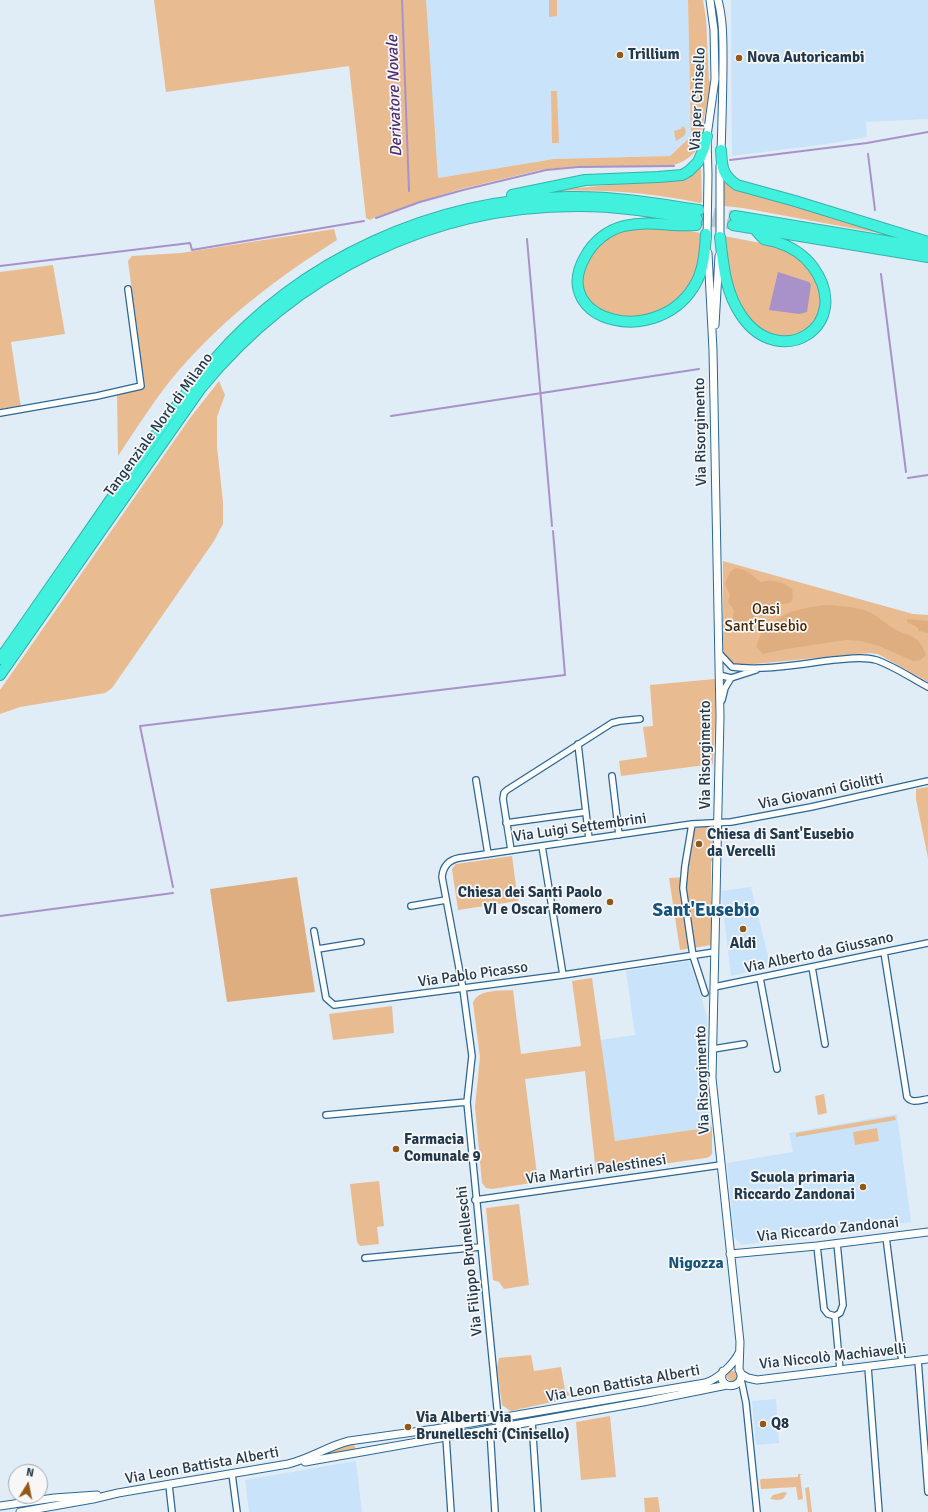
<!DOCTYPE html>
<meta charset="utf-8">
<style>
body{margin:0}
#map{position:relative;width:928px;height:1512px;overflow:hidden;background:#e0ecf6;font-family:Signika,sans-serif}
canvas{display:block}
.north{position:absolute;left:8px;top:1464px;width:40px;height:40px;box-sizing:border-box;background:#f7f7f7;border:1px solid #a1abb3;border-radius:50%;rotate:10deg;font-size:11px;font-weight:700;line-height:16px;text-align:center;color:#20394d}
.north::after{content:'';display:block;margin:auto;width:14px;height:18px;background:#925815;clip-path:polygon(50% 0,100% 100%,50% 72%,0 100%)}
</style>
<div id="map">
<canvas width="928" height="1512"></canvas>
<div class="north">N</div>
</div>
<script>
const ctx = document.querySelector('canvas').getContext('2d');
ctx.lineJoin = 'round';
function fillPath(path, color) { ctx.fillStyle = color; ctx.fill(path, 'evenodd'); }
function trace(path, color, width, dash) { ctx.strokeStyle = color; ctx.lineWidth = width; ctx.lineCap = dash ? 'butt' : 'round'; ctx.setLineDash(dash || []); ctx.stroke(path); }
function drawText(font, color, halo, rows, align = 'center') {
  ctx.font = font + ' Signika,sans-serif'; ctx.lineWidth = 3.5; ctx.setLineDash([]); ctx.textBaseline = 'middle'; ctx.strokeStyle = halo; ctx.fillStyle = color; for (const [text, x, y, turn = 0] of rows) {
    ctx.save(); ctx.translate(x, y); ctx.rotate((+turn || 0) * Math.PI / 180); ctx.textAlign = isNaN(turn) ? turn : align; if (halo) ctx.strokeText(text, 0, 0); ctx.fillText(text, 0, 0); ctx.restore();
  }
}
fillPath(new Path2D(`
 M425 0H688L691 135 670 156 554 159 438 178Z
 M731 0H928V119L866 122 867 137 827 144 732 156Z
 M751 887 771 967 731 976 721 891Z
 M689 961 701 996 707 1017V1064L705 1087 707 1105 712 1127 615 1141 600 1040 635 1035 626 971Z
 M897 1114 911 1222 827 1233 742 1245 734 1237 727 1163 793 1152 789 1133Z
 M776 1399 779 1443 756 1445 752 1401Z
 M356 1461 362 1512H249L245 1480Z`), '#c9e4fa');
fillPath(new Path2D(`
 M154 0H426L438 178 554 159 670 156 691 136 688 0H703L706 19 709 81 711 82 701 135 694 144 697 149C691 158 681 163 671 166H577L540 170 461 189 416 203 376 217 370 220 366 218 349 66 166 92Z
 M549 0H557V16L549 17Z
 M551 91H557L559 143H552Z
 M682 126 685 128 686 132 684 136 676 141 674 131 681 129Z
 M701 166 702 202 700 203C653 193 605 189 557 191L556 190 663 180Z
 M723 181 732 186 889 235 743 208 724 206Z
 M658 226 701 233V251L698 268 684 295 659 314 620 319 591 304 581 288 584 264 600 242 621 230Z
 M334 229 337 240C275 279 216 324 170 381 151 405 135 431 118 456L117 393 145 388 128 261 132 256 181 253Z
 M724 236 781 247 806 263 814 276 823 300 817 324 792 339 765 335 740 309 729 278Z
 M53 265 65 334 11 342 21 408 0 411V272Z
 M219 381 225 395 217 417V447L223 502V524L214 541 112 688 105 693 20 707 0 714V690L190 418Z
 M723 561 913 614 928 615V682L878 654 869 653 743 665C733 664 725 660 723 649Z
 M715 679V724L713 764 621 776 619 761 647 757 643 727 653 726 650 685Z
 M928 787V858L916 799V789Z
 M709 826 713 830 712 861 711 862V945L680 950 669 878 686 877 693 828Z
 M512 856 518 901 458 910 452 869 456 864Z
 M592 978 615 1141 712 1127V1154L709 1157 706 1158 596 1173 585 1071 525 1079 538 1182 492 1189 486 1188 482 1183 475 1107 480 1057 473 1003C477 989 500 991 513 990L521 1054 581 1046 572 981Z
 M392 1006 394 1033 333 1040 329 1014Z
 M824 1094 827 1113 818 1115 815 1096Z
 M895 1116 896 1120 796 1137V1133Z
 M877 1128 879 1141 855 1145 853 1132Z
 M379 1181 384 1226 377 1227 379 1244 360 1246 357 1242 350 1184Z
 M519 1204 529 1285 504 1289 499 1282 493 1280 486 1208Z
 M531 1355 534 1371 561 1367 565 1390 569 1393H577V1394L566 1396V1399L511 1411 509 1410 502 1405 497 1367 499 1358Z
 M727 1376a5 5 0 1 1 10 0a5 5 0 1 1-10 0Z
 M641 1397V1399L513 1421V1419Z
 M610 1416 616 1477 581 1480 576 1422Z
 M353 1443 356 1449 359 1451 317 1457 332 1450Z
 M798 1474H803L800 1475 803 1499 798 1500 796 1487 761 1489 760 1480 761 1479 798 1477Z
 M809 1487 812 1512H808L805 1488Z
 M784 1492 787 1493 783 1499 777 1500 770 1499 773 1495Z
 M658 1497 660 1512H645L644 1498Z`), '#e9bb91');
fillPath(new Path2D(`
 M736 568C750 571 751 575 761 582 773 579 783 582 792 589 795 603 790 604 778 604L775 608 765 605 760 607C755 620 756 629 740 632 732 625 732 620 734 610L728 602 730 595 725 584 728 576 730 572Z
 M825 605C839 606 858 606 871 613 879 617 886 624 894 629 911 637 919 635 926 655L920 660 913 661 879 646 861 641 846 640 786 649 763 654 756 647 762 631 777 619 790 612 810 607Z
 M907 619 928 621V633L919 631 917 627 907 622Z
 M297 877 315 992 227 1002 210 889Z`), '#dfae80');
fillPath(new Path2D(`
 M778 272 809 282 811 285 807 312 799 314 769 310Z`), '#a992c9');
trace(new Path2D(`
 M402 0 409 191
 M868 154 875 210
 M730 160 867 143 928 132
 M376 218 420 202 463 190 546 170 578 167 674 166
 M527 239 552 526
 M0 266 190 243 192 250 364 221
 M881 274 906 472
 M391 416 699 369
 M908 478 928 475
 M173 887 140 726 565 675 553 531
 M0 916 173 893`), '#a992c9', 2);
trace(new Path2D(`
 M699 210 735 216
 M697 219 733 225`), '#bac8d4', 10, [10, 5]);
const street = new Path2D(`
 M0 413 97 396 141 386 128 289
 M719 653 732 667C765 671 800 664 833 660 847 659 863 656 876 660 892 665 913 679 928 687
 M719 675 731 678 756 670
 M722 700 725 688 731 678
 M578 744 589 839
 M612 776 619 835
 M476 780 488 854
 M506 823 586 812
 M692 824 685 866 683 888 693 956 705 993
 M542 846 563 975
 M511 850 503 799 504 793 507 790 612 723 620 721 640 719
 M411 906 446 900
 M314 931 326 998 334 1005 563 975 715 952
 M318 949 361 942
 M884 952 907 1097C912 1104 920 1100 928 1099
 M812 967 825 1044
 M760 978 777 1069
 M714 987 928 943
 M713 1049 744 1044
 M326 1115 467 1102
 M475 1200 721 1165
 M886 1237 902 1362
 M817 1246 824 1309 828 1314 835 1316
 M365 1258 480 1247
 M835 1316 840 1313 843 1305 837 1243
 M835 1316 840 1370
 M918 1360 928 1492
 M868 1367 879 1512
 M741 1379 746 1403 757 1512
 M532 1421 538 1512
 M499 1428 467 1102 472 1056 463 989 442 877C443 866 449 860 459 858L692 824 731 822 811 807 928 781
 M490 1429 495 1512
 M446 1437 451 1512
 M232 1474 237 1512
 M169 1485 172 1512`);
const secondary = new Path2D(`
 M718 0C723 19 723 38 723 58 723 90 722 122 721 153
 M707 239 708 175 707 136 715 79 714 30 710 0
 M720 241V166
 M708 253 713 350 720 717 712 1078 740 1342 739 1370
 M715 325 719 256
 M730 1254 817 1246 928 1232
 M723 1371C715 1391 747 1390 740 1371
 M741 1374 748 1378 757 1380 928 1359
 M305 1462 643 1402 727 1385
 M0 1506 54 1498 97 1495
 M20 1512 93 1499 118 1493 288 1464C310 1459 328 1446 349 1441L435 1429 705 1383C718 1379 733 1365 739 1353`);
const highway = new Path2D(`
 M721 150C722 167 722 175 737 185L795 201 928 242
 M512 195 585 180 658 177 682 175 689 171 698 162 704 148 707 136
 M735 216 928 248
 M696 225C671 227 650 220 624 226 607 230 593 242 585 257 548 322 661 351 697 281 704 267 705 250 706 234
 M733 225 928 257
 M720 237C723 263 725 292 741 315 780 373 855 325 813 267 805 256 792 247 779 243 775 241 769 241 764 239 761 237 757 231 754 228
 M0 659C39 604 77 548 116 492 147 448 177 401 213 361 301 259 434 199 568 197 612 196 655 203 699 210
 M0 675 201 388C295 273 431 205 580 206 620 206 659 213 697 219`);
trace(street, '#2c6793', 8);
trace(secondary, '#2c6793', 9);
trace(highway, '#36b1ab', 12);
trace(street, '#fff', 5.5);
trace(secondary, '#fff', 7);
trace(highway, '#42f1dd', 10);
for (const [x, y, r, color] of [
 [620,55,4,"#925815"],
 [739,58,4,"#925815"],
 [699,844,4,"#925815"],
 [610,902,4,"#925815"],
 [743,929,4,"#925815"],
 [396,1149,4,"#925815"],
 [863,1187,4,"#925815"],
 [763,1424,4,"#925815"],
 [408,1427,4,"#925815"]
]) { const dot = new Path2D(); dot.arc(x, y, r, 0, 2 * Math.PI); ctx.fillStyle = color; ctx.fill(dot); trace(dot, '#f7f7f7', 1.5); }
drawText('bold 15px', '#20394d', '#f7f7f7', [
 ["Trillium",628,55],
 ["Nova Autoricambi",747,58],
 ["Chiesa di Sant'Eusebio",707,835],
 ["da Vercelli",707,852],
 ["Chiesa dei Santi Paolo",602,893,"right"],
 ["VI e Oscar Romero",602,910,"right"],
 ["Aldi",743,944,"center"],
 ["Farmacia",404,1140],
 ["Comunale 9",404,1157],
 ["Scuola primaria",855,1178,"right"],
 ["Riccardo Zandonai",855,1195,"right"],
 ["Via Alberti Via",416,1418],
 ["Brunelleschi (Cinisello)",416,1435],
 ["Q8",771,1424]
], 'left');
drawText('15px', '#20394d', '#f7f7f7', [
 ["Via per Cinisello",698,99,-87],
 ["Tangenziale Nord di Milano",159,425,-54],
 ["Via Risorgimento",701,432,-91],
 ["Via Risorgimento",706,755,-90],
 ["Via Giovanni Giolitti",821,792,-12],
 ["Via Luigi Settembrini",580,828,-8],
 ["Via Alberto da Giussano",819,953,-12],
 ["Via Pablo Picasso",473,975,-8],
 ["Via Risorgimento",703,1080,-92],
 ["Via Martiri Palestinesi",596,1170,-8],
 ["Via Riccardo Zandonai",828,1230,-6],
 ["Via Filippo Brunelleschi",470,1261,-96],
 ["Via Niccolò Machiavelli",833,1357,-6],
 ["Via Leon Battista Alberti",623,1384,-10],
 ["Via Leon Battista Alberti",202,1466,-10]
]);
drawText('15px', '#462500', '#f7f7f7', [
 ["Oasi",766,610],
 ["Sant'Eusebio",766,627]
]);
drawText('italic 16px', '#4e2d70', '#f7f7f7', [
 ["Derivatore Novale",395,96,-92]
]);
drawText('bold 16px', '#14537d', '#f7f7f7', [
 ["Nigozza",696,1264]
]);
drawText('bold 19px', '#14537d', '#f7f7f7', [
 ["Sant'Eusebio",706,911]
]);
</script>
